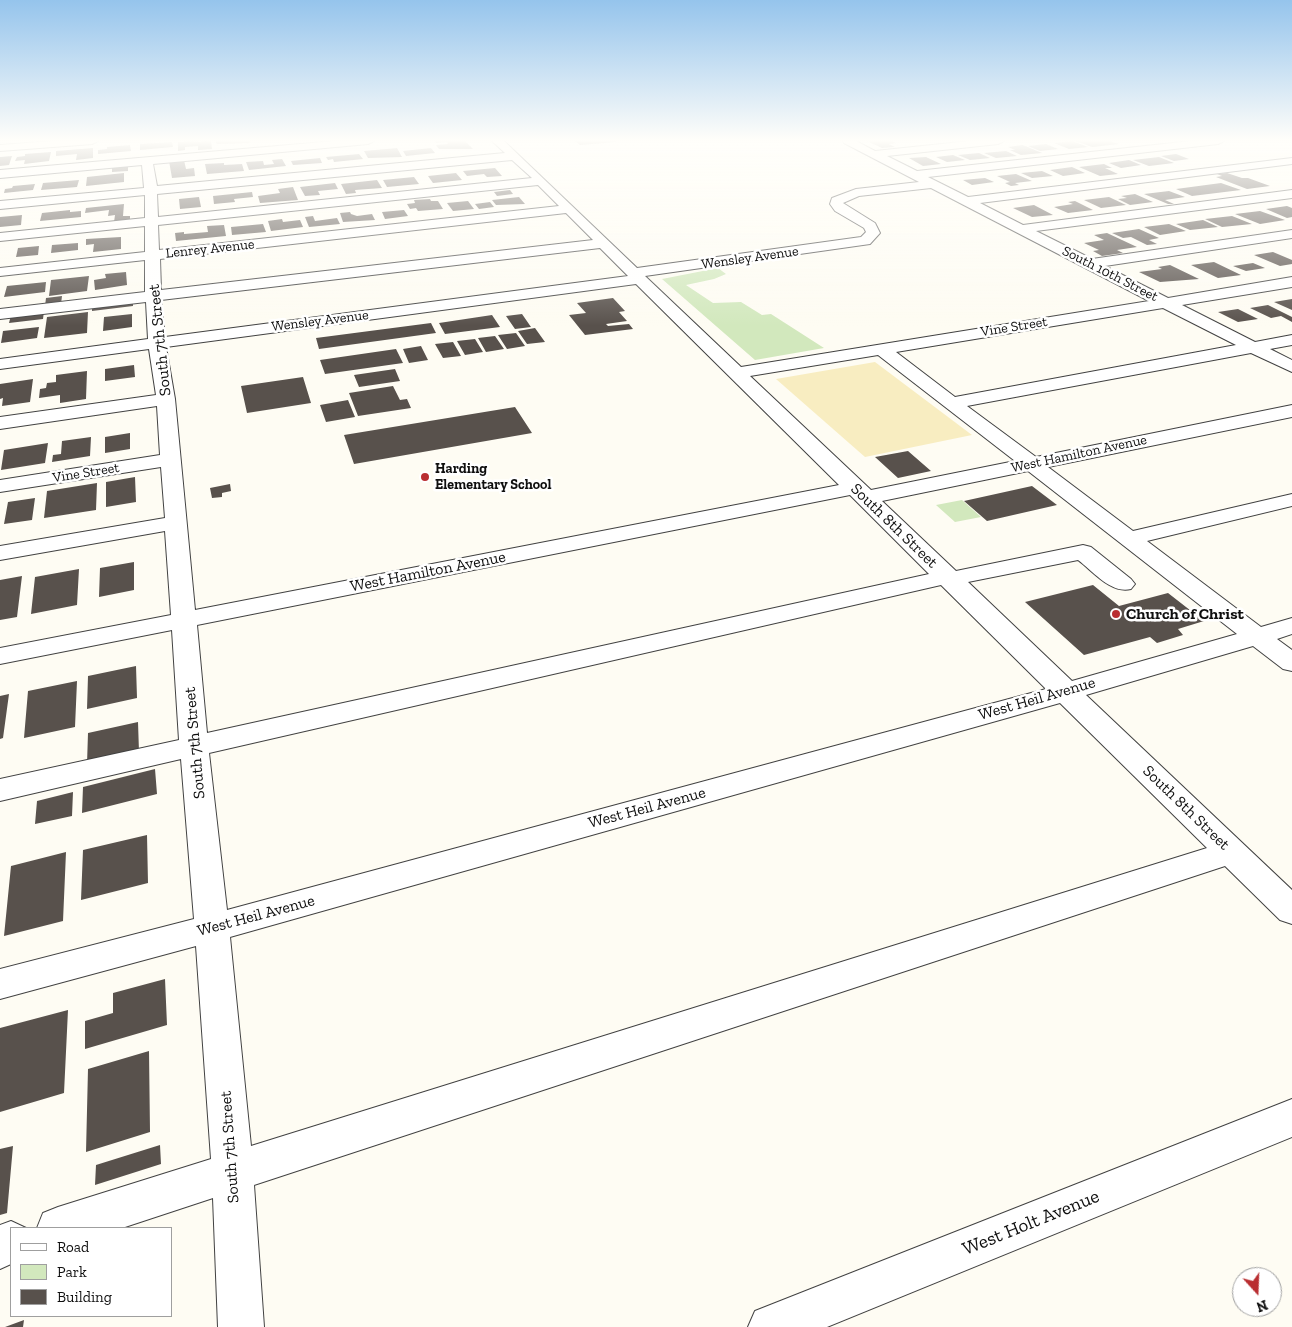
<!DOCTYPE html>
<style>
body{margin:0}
#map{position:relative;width:1292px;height:1327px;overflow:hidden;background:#fefcf3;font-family:"Zilla Slab",serif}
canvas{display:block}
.legend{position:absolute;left:10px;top:1227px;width:162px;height:90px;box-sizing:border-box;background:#fff;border:1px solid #9f9f9f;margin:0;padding:6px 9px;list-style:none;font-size:15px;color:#0f0f0f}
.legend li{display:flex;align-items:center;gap:10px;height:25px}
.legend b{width:25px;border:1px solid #9f9f9f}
.north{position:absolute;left:1232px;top:1267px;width:50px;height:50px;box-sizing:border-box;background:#fff;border:1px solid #9f9f9f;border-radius:50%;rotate:160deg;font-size:14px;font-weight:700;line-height:20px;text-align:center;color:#0f0f0f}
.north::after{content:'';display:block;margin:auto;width:18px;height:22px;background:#b92e31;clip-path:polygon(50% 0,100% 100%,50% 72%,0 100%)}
</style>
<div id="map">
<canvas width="1292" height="1327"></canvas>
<ul class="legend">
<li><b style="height:6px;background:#fff"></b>Road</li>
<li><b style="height:14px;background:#d2e8bd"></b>Park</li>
<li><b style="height:14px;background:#58514c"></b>Building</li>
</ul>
<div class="north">N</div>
</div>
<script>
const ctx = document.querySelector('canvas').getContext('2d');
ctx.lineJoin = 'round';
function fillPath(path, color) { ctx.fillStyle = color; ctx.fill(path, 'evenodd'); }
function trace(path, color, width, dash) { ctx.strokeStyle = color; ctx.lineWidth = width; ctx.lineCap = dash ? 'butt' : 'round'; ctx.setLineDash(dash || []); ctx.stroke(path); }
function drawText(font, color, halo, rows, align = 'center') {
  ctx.font = font + ' "Zilla Slab",serif'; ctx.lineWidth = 5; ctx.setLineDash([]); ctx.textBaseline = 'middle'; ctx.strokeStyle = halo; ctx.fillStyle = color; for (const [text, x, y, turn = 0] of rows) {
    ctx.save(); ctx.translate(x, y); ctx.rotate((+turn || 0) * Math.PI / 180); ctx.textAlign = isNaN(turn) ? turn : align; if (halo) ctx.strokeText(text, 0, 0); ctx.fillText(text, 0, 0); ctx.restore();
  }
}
fillPath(new Path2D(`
 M718 268 726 274 714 279 686 285 713 303 741 302 762 315 771 314 824 348 755 360 662 279Z
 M962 500 981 517 955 522 936 505Z`), '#d2e8bd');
fillPath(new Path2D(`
 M875 362 972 435 865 457 776 379Z`), '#f8edc1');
fillPath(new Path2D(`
 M211 141 212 149 198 150V146L185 147V150L178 151V142Z
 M215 141H249L250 143 217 144Z
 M434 141H465L473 149H439L436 145 448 144 447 142 436 143Z
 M575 141H616V142L580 145Z
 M867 141H891L896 143 889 144 895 147 882 148Z
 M1072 141 1088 147 1069 149 1054 143Z
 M1076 141H1110L1119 144 1092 147Z
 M172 142 173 147 140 150V144Z
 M1046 144 1058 149 1040 151 1028 146Z
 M130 145 131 151 98 154V150L107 149V147Z
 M1023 145 1042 153 1021 155 1010 150H1015L1008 147Z
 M93 148V158L76 160 77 154 56 156V151Z
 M397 148 402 157 368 158 364 151Z
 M431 148 435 153 406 156 403 151Z
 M1006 151 1017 156 996 158 984 153Z
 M51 152 49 161 24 164 25 160 15 161 17 157 25 156V154Z
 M979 153 990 158 970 160 958 155Z
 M359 154 363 159 334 162 333 159 328 160 326 157Z
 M1176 154 1189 159 1174 161 1161 156Z
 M953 155 965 160 947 162 936 157Z
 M12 156 9 165 0 166V157Z
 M926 157 941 164 923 166 909 158Z
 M1159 157 1174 163 1149 166 1133 160Z
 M320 158 322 163 293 165 291 161Z
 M282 159 286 166 249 170 246 162 263 161 264 165 274 164 272 160Z
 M184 160 186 169 194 168 195 176 172 178 169 161Z
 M1129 160 1141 165 1121 168 1109 163Z
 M224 163V165L242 164 244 171 207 174 205 164Z
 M1104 164 1112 168H1105L1118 174 1100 176 1079 167Z
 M128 165V171L112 172V166Z
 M1072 167 1085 173 1063 176 1050 170Z
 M495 168 502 176 487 177 484 174 467 176 463 171Z
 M1042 171 1053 176 1032 178 1021 173Z
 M124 173V182L86 186 87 177Z
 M456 173 462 180 433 183 428 176Z
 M1227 173 1242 178H1248L1270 186 1247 189 1216 177 1222 176 1217 174Z
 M1016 174 1032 181 1015 183 1019 185 1011 186 1005 183 1010 182 997 176Z
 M414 177 419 184 387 187 383 180Z
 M985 178 994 182 972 185 963 180Z
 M79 180 77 187 41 190 43 183Z
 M377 180 382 188 355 190 356 193 346 194 341 184Z
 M335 183 338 189 318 191 320 195 305 196 300 187Z
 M1221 183 1241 190 1192 196 1176 189Z
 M35 184 33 190 4 193 5 189 12 188 13 186Z
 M293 187 298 200 260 203 258 196 280 193 278 189Z
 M510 190 513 194 497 196 494 192Z
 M1169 191 1185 197 1165 200 1174 204H1168L1144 194Z
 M252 192 253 197 234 199 235 202 214 204 213 196Z
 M1135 194 1153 202 1130 205 1118 199 1127 198 1121 196Z
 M199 197 201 207 180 209 179 199Z
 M519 197 525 204 496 205 492 200Z
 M1109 197 1126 205 1101 208 1084 200Z
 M430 199 431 201H438L443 209 418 211 416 208 410 209 407 204 415 203 414 200Z
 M468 201 474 209 453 211 447 203Z
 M1075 201 1093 210 1068 213 1054 207 1073 204 1068 202Z
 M490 202 494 207 479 209 475 204Z
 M124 204 123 216H130V220L114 222 115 215 108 216 109 210 85 213 86 208Z
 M1034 205 1053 215 1032 217 1013 208Z
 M1287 206 1292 208V217L1287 218 1266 209Z
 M70 210V212L81 211V217L40 221 42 213Z
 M404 210 408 216 385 219 382 212Z
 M1260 211 1285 220 1260 224 1235 214Z
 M350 212 351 214 357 216 372 214 375 220 343 222 340 213Z
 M22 215 21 225 0 227V217Z
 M313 216 315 221 337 218 340 224 309 227 305 217Z
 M1232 216 1252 224 1222 227 1205 219Z
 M282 219 283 222 300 220 303 227 271 231 268 221Z
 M1203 220 1218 227 1190 230 1176 224Z
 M263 224 266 232 232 235 231 227Z
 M1169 224 1186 231 1160 235 1144 227Z
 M224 225 226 236 176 241 175 233 184 232V234L208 232 207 226Z
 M1139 229 1159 238 1149 240 1157 244 1147 245 1131 237 1123 238 1112 233Z
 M1107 233 1137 247 1117 250 1123 253 1102 256 1093 251 1099 250 1084 243 1104 240 1094 235Z
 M121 237V249L93 252 94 244 86 245V239Z
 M78 243V250L51 253 52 245Z
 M39 246 38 255 16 257 18 248Z
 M1273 252 1292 260V264L1280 266 1254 255Z
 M1214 262 1241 275 1218 278 1191 265Z
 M1253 263 1265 268 1246 271 1233 266Z
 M1170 265 1199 279 1160 282 1139 272 1162 269 1158 267Z
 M126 272 127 285 95 290 94 280 106 278 105 274Z
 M89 276 87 291 49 296 51 280Z
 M46 282 45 292 4 297 7 286Z
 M62 296 61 304 45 306 46 298Z
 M613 298 625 311 619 312 627 321 606 324 608 326 629 324 633 329 585 335 569 315 586 313 577 303Z
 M1292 299V310L1274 302Z
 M133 301V306L92 311V306Z
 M1268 305 1292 317V322L1281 316 1271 318 1250 308Z
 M1238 309 1258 319 1238 322 1218 312Z
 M44 311 43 319 9 323 11 315Z
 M88 312 87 333 44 338 47 317Z
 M132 314V327L103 331 104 317Z
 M522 314 531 327 515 329 506 316Z
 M492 315 500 327 445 334 439 323Z
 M431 323 436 333 319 349 316 338Z
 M39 327 37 338 1 343 3 331Z
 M535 328 545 342 527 344 518 331Z
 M516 333 525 346 507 349 498 335Z
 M495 336 504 349 486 352 478 338Z
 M475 339 483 352 465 355 457 341Z
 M453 342 461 356 443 358 435 344Z
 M421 346 428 360 409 363 403 349Z
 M396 349 403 363 325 374 320 360Z
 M134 365 135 377 105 381V369Z
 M395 369 400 381 359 387 354 375Z
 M87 371 86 399 60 403V395L39 398 40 389 46 388 47 383 56 382V375Z
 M303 377 311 403 247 413 241 386Z
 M33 379 30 402 2 406 3 398 0 399V384Z
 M393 386 400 400 407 399 411 408 358 416 349 393Z
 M348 400 355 417 326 422 320 405Z
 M515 407 532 433 354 464 344 435Z
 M130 433V449L105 453V437Z
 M91 437 90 456 52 462 53 455 61 454 62 441Z
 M48 443 45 463 1 470 4 450Z
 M908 451 931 471 898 478 875 457Z
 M135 477 136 502 106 507V482Z
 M97 483 96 510 44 518 47 491Z
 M230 484 231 491 222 493V497L212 498 210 488Z
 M1032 486 1057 505 987 521 964 501Z
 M35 498 32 520 4 524 8 502Z
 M134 562V590L99 597 100 568Z
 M79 569 77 605 31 614 35 577Z
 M22 576 17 617 0 620V580Z
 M1093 585 1119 606 1168 593 1204 621 1178 629 1183 635 1157 643 1150 637 1084 655 1025 602Z
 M136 666 137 698 87 709 88 676Z
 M77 681 75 727 24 738 28 691Z
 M9 694 3 738 0 739V696Z
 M138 722 139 752 87 764 88 733Z
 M155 769 157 794 82 813 83 787Z
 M73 792 72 816 35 824 37 801Z
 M147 835 148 883 81 900 83 850Z
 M66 852 63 921 4 936 11 866Z
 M165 979 167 1025 85 1049V1021L113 1013V993Z
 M68 1010 64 1093 0 1112V1028Z
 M149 1051 150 1132 86 1152 88 1069Z
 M160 1145 161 1164 95 1185 96 1165Z
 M13 1146 7 1213 0 1215V1149Z
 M24 1320 23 1327H5Z`), '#58514c');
const minor = new Path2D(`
 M53 141H98L92 144 0 151V145Z
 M335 141H374L368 144 153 164 157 186 505 153 492 141H504L637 268 861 237 866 232 864 228 835 211 830 204 832 198 856 189 919 182 844 143 843 141H856L875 151 970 141H1004L998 144 887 156 917 171 1191 141H1224L1218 144 928 177 968 197 1292 158V164L980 203 1023 225 1292 190V198L1036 231 1092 259 1292 230V238L1105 266 1168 298 1292 277V287L1182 305 1255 342 1292 335V345L1270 349 1292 360V372L1251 353 967 406 1036 457 1292 405V417L1048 467 1133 531 1292 494V506L1147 541 1261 627 1292 618V634L1277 639 1292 650V671L1283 669 1253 646 1086 695 1292 890V924L1280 920 1225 866 254 1185 264 1327H218L213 1198 122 1228H37L43 1213 58 1207 211 1159 196 946 0 999V969L194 919 181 759 0 801V779L179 740 172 630 0 664V648L171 615 165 531 0 560V546L165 518 161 467 0 492V480L160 455 157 406 0 429V417L156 395 149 349 0 369V359L148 339 146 302 0 319V309L145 292V260L0 276V268L145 252V226L0 241V233L145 218V195L0 209V201L144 188 142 165 0 178V170ZM512 160 532 178 158 217 157 194ZM538 185 559 206 159 250 158 225ZM931 188 1149 301 741 367 645 276 870 244 880 233 875 223 843 203 859 196ZM566 213 593 240 161 290 160 259ZM600 248 628 276 165 337 161 300ZM636 284 839 485 195 610 175 399 166 347ZM1163 308 1236 345 955 397 896 352ZM878 355 1015 461 871 490 750 376ZM1028 471 1237 634 1072 681 968 582 1078 560C1094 572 1111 594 1131 589L1135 584 1131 579 1091 547 1083 545 956 571 882 501ZM850 495 929 574 207 733 197 625ZM941 585 1046 689 227 910 209 753ZM1060 703 1207 848 251 1146 230 937Z
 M1292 1099V1137L827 1327H748L755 1311Z
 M11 1221 26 1228H11V1264L0 1269V1225Z`);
trace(minor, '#424242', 2);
fillPath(minor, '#fff');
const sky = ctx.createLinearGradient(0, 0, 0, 326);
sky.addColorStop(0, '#95c4ec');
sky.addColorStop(0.43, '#fffefa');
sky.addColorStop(1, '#fffefa00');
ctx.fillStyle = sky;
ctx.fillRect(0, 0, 1292, 326);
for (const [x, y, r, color] of [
 [425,477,5,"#b92e31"],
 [1116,614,5,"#b92e31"]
]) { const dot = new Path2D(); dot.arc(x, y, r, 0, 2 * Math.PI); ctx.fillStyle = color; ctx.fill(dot); trace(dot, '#fff', 2); }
drawText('14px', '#0f0f0f', '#fff', [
 ["Lenrey Avenue",210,249,-6],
 ["Wensley Avenue",750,258,-8],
 ["South 10th Street",1110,274,27],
 ["Wensley Avenue",320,321,-7],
 ["Vine Street",1014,327,-9],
 ["West Hamilton Avenue",1079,454,-12],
 ["Vine Street",86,473,-9]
]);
drawText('bold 14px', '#0f0f0f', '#fff', [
 ["Harding",435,469],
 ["Elementary School",435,485]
], 'left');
drawText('16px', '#0f0f0f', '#fff', [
 ["South 7th Street",160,340,-96],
 ["South 8th Street",894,526,44],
 ["West Hamilton Avenue",428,572,-11],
 ["West Heil Avenue",1037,699,-16],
 ["South 7th Street",195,743,-95],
 ["West Heil Avenue",647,808,-15],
 ["South 8th Street",1186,808,44],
 ["West Heil Avenue",256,916,-15],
 ["South 7th Street",230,1147,-94]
]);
drawText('bold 16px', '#0f0f0f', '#fff', [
 ["Church of Christ",1126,614]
], 'left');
drawText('19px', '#0f0f0f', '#fff', [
 ["West Holt Avenue",1031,1223,-22]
]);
</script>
